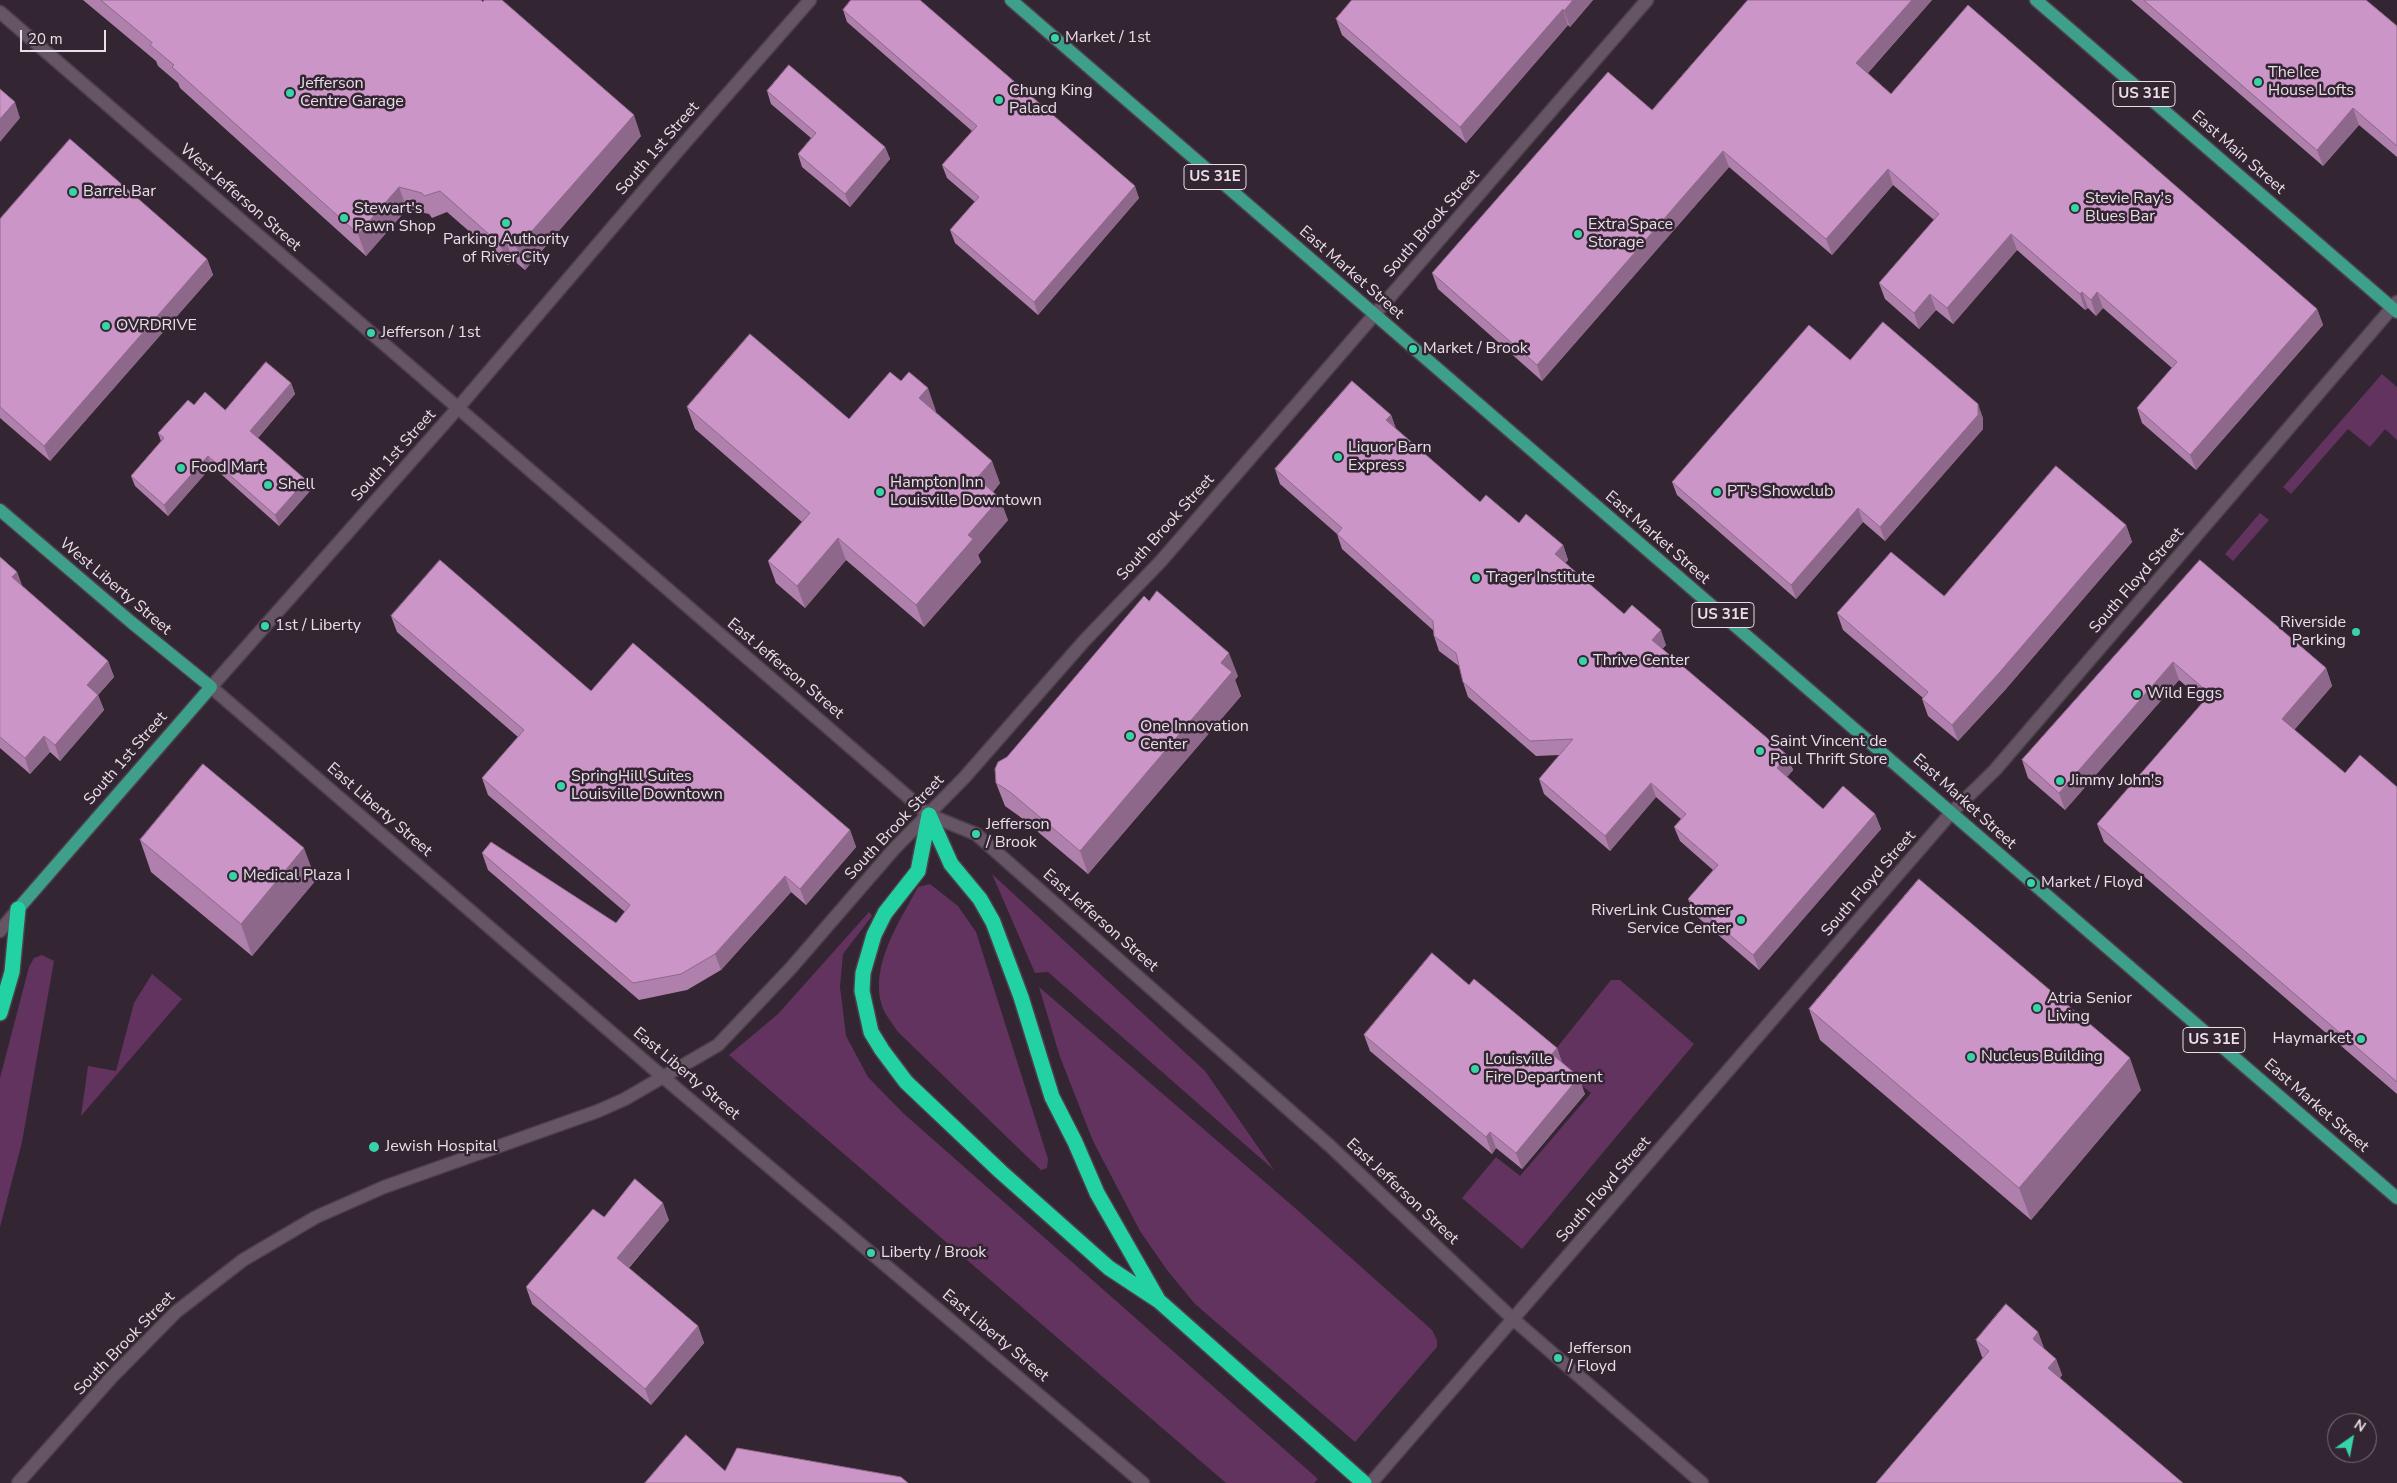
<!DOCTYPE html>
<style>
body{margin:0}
#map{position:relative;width:2397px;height:1483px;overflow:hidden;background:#342532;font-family:"Nunito Sans",sans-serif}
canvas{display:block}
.north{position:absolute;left:2327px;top:1413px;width:50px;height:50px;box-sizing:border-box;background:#342532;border:1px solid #7c6f7b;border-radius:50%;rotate:33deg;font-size:14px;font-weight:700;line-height:20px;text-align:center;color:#e9dfe8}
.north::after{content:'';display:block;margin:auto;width:18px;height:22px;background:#36d4a7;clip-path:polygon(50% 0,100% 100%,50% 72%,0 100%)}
.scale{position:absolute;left:20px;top:30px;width:86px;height:22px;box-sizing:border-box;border:2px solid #e9dfe8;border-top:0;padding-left:6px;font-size:15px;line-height:18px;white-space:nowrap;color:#e9dfe8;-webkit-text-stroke:4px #342532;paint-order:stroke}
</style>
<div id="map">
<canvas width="2397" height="1483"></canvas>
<div class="north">N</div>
<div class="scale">20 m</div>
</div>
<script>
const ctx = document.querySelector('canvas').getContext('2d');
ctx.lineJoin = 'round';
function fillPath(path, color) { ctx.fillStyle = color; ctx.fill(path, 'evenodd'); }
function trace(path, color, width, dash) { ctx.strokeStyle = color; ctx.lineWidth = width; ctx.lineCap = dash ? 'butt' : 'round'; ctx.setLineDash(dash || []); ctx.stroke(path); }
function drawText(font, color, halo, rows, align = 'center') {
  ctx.font = font + ' "Nunito Sans",sans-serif'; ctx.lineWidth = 5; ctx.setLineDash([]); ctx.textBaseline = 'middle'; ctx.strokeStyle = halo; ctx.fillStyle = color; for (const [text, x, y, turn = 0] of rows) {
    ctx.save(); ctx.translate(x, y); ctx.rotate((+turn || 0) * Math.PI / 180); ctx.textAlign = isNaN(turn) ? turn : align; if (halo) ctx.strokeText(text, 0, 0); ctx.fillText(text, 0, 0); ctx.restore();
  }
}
fillPath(new Path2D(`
 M2382 374 2397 387V440L2385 429 2370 447 2348 429 2291 494 2283 487Z
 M2260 513 2269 520 2233 561 2225 554Z
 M992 874 1205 1071 1274 1170 1048 972 1035 973Z
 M930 884 958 906 976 932 1048 1159 1047 1168 1041 1170 898 1032C893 1024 885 1015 882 1006 869 966 900 921 918 887Z
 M869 912 872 916 843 954 840 987 846 1036 868 1077 903 1113 1318 1479 1314 1483H1226L729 1055 778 1014Z
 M42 955 54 961 22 1142 0 1227V1078L29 967 34 958Z
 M152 974 182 999 81 1116 88 1066 116 1071 134 1003Z
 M1611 980H1620L1694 1044 1522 1249 1462 1198 1496 1157 1520 1176 1591 1093 1560 1068 1551 1055Z
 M1039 987 1295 1208 1432 1330 1437 1340V1347L1355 1442 1195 1304 1167 1270 1140 1231 1093 1141 1060 1057Z`), '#62335f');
const street = new Path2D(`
 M1371 1483 1951 813 1995 770 2397 302`);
const secondary = new Path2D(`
 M810 0 682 146 457 409 211 687 663 1077 1143 1483
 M0 12 929 815 976 834 1330 1146 1513 1319 1702 1483
 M0 931 18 909
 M18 1483 111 1378 176 1312 243 1260 316 1217 384 1187 598 1111 625 1099 718 1045 791 968 894 849 964 778 1085 640 1161 561 1647 0`);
const primary = new Path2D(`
 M1011 0 2397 1198
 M2036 0 2397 312
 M0 510 131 622 211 687 18 909`);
const highway = new Path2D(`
 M929 815 918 871 885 913 874 935 863 973 862 991 871 1032 882 1050 906 1082 1001 1172 1109 1268 1159 1301 1364 1483
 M929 815 951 864 980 899 993 922 1021 997 1052 1097 1075 1142 1097 1193 1157 1298
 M0 1013 12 972 18 909`);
trace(street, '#4c404b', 15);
trace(secondary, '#4c404b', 15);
trace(primary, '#4c404b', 15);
trace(highway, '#4c404b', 18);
trace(street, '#665564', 12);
trace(secondary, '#665564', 12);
trace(primary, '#3ea08a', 12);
trace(highway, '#23d2a3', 15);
fillPath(new Path2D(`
 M83 0H481L641 136 525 270 513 260 508 265 447 212 432 218 429 214 407 209 366 256 180 88 178 83 158 66 156 61Z
 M1352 0H1593L1570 27 1568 25 1466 143 1342 35 1336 19Z
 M1748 0H1932L1868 73 1891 94 2317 309 2323 325 2196 470 2142 423 2137 408 2172 368 2103 308 2096 316 2088 308 2085 310 2017 250 1953 324 1936 310 1919 329 1885 299 1879 283 1934 220 1893 185 1832 255 1729 167 1542 381 1438 289 1432 273 1652 110Z
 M2131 0H2366L2397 26V157L2359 125 2323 166Z
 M843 10 1139 198 1038 315 955 243 950 230 975 202 947 178 942 165 972 131 847 22Z
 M767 91 885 147 890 159 850 207 802 167 798 154 811 138 771 104Z
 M0 219 207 259 213 275 50 461 0 418Z
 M1850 360 1983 418V429L1885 541 1863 522 1796 599 1677 495 1672 482Z
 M291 383 295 394 258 438 310 491 279 526 212 466 168 516 135 486 131 476 161 441 158 433 194 405 225 410Z
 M687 407 849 419 936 411 935 412 1000 483 993 492 1008 520 978 555 981 562 924 627 846 560 805 608 776 583 768 561 802 522 695 429Z
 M1391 415 1396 429 1480 502 1519 523 1563 545 1568 560 1565 563 1624 614 1666 645 1662 649 1787 755 1793 770 1787 777 1823 809 1875 814 1881 829 1759 970 1694 914 1688 899 1713 870 1680 841 1674 827 1681 819 1656 797 1610 851 1544 794 1539 779 1560 755 1536 756 1468 697 1463 682 1459 666 1439 651 1434 636V631L1342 549 1337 534 1280 484 1275 469Z
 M2126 525 2132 542 2005 690 1958 741 1928 716 1922 699 1923 698 1843 630 1837 613 1944 596Z
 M0 557 17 572 22 586 108 661 114 677 98 695 104 710 60 761 50 752 30 774 0 748Z
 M2200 560 2326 668 2332 686 2294 730 2345 773 2397 787V1094L2104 842 2097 824 2204 701 2179 680 2065 810 2028 778 2022 760Z
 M391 616 591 691 850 830 856 847 806 905 791 892 721 970 687 990 639 1000 488 870 482 853 616 923 625 912 488 795 482 778 518 737 397 632Z
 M1238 676 1235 680 1241 696 1088 874 1019 816 1005 806 996 783Z
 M140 840 316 880 252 956 151 872Z
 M1469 985 1557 1048 1562 1063 1585 1094 1522 1169 1496 1148 1492 1154 1370 1051 1364 1035Z
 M1809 1009 2141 1090 2031 1220 1820 1040Z
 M604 1217 669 1220 629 1268 698 1326 704 1343 651 1405 532 1304 526 1287Z
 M2038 1332 2044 1349 2056 1359 2062 1375 2060 1378 1983 1358 1982 1357 1976 1340Z`), '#af80ab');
fillPath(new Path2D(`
 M1573 0H1593L1570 27 1564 11Z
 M1912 0H1932L1862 79 1856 63Z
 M1563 9 1568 25 1466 143 1460 127Z
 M15 102 20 118 0 142V119Z
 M2353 108 2359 125 2323 166 2317 150Z
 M634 115 641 136 525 270 517 248Z
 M885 147 890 159 850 207 845 194Z
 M1723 151 1729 167 1542 381 1537 365Z
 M1888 169 1893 185 1832 255 1826 239Z
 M1135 186 1139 198 1038 315 1034 302Z
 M399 187 407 209 366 256 358 234Z
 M2011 234 2017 250 1953 324 1947 308Z
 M505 238 513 260 508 265 500 244Z
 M207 259 213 275 50 461 44 446Z
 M2082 292 2088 308 2085 310 2080 294Z
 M2097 292 2103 308 2096 316 2091 300Z
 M1930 294 1936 310 1919 329 1914 313Z
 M2317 309 2323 325 2196 470 2190 455Z
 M291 383 295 394 254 442 250 431Z
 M928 388 936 411 927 421 919 398Z
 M1978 404 1983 418V429L1885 541 1880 527Z
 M1391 415 1396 429 1386 420Z
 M208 456 212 466 168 516 164 505Z
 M992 461 1000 483 985 500 977 478Z
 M306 480 310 491 279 526 275 515Z
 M1000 498 1008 520 978 555 981 562 924 627 916 605 968 535Z
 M1858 508 1863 522 1796 599 1791 585Z
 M2126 525 2132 542 2005 690 1958 741 1952 725Z
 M838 538 846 560 805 608 797 586Z
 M1563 545 1568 560 1560 569 1555 554Z
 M17 572 23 588 12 577Z
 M1661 630 1666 645 1657 655 1652 640Z
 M1229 653 1238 676 1235 680 1241 696 1088 874 1080 851Z
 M108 661 114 677 98 695 104 710 60 761 55 745 87 685Z
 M2173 662 2179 680 2065 810 2059 793Z
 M2326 668 2332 686 2288 737 2282 719Z
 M44 736 50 752 30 774 25 758Z
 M1787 755 1793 770 1782 782 1777 768Z
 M1651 783 1656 797 1610 851 1605 836Z
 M1875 814 1881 829 1759 970 1753 955Z
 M850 830 856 847 806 905 800 889Z
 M304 848 316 880 252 956 241 924Z
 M785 876 791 892 721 970 715 954Z
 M1557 1048 1563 1065 1552 1054Z
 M2130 1058 2141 1090 2031 1220 2019 1188Z
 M1579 1077 1585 1094 1522 1169 1516 1153Z
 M1490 1132 1496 1148 1492 1154 1486 1137Z
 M663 1203 669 1220 623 1274 617 1258Z
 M698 1326 704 1343 651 1405 645 1389Z
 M2038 1332 2044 1348 2039 1355 2033 1339Z
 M2056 1359 2062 1375 2054 1385 2048 1368Z`), '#8e688b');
const building = new Path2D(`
 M101 0H481L483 2 484 0H502L634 115 517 248 505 238 500 244 440 191 424 196 422 193 399 187 358 234 172 67 174 65 150 45 152 43Z
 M851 0H920L1135 186 1034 302 950 230 979 197 942 165 977 126 843 10Z
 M1352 0H1573L1564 11 1563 9 1460 127 1336 19Z
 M1748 0H1912L1856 63 1891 94 1968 5 2317 309 2190 455 2137 408 2177 362 2097 292 2091 300 2082 292 2080 294 2011 234 1947 308 1930 294 1914 313 1879 283 1939 214 1888 169 1826 239 1723 151 1537 365 1432 273 1608 72 1652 110Z
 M2144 0H2366L2397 26V146L2353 108 2317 150Z
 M789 65 885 147 845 194 798 154 816 133 767 91Z
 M0 89 15 102 0 119Z
 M70 139 207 259 44 446 0 407V219Z
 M1883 322 1978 404V415L1880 527 1858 508 1791 585 1672 482 1809 325 1850 360Z
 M750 334 849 419 890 372 901 381 909 372 928 388 919 398 992 461 977 478 1000 498 968 535 973 539 916 605 838 538 797 586 768 561 810 513 687 407Z
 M266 362 291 383 250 431 306 480 275 515 208 456 164 505 131 476 164 438 158 433 188 400 194 405 205 392 225 410Z
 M1352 381 1391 415 1386 420 1480 502 1486 495 1519 523 1526 514 1563 545 1555 554 1624 614 1632 605 1661 630 1652 640 1787 755 1777 768 1823 809 1843 786 1875 814 1753 955 1688 899 1718 865 1674 827 1686 814 1651 783 1605 836 1539 779 1573 739 1530 741 1463 682 1456 653 1434 636 1433 621 1337 534 1342 528 1275 469Z
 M2056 466 2126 525 1999 673 1952 725 1922 699 1928 692 1837 613 1891 552 1944 596Z
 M0 557 17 572 12 577 108 661 87 685 98 695 55 745 44 736 25 758 0 737Z
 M440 560 591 691 633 643 850 830 800 889 785 876 715 954 681 974 633 983 482 853 491 842 616 923 630 905 482 778 524 730 391 616Z
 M2200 560 2326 668 2282 719 2345 773 2360 755 2397 787V1082L2097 824 2210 694 2173 662 2059 793 2022 760Z
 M1157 591 1229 653 1221 663 1232 672 1080 851 1010 792 996 783 995 769 998 762 1007 757 1144 596 1149 601Z
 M203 764 304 848 241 924 140 840Z
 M1919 879 2130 1058 2019 1188 1809 1009Z
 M1432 953 1469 985 1474 979 1545 1038 1557 1048 1552 1054 1579 1077 1516 1153 1490 1132 1486 1137 1364 1035Z
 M635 1179 663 1203 617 1258 698 1326 645 1389 526 1287 593 1209 604 1217Z
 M2006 1304 2038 1332 2033 1339 2056 1359 2048 1368 2183 1483H1876L1989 1351 1976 1340Z
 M686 1435 725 1471 737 1448 901 1477 908 1483H645Z`);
fillPath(building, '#cb95c7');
trace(building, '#8e688b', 1);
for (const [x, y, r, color] of [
 [1055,38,5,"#36d4a7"],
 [2258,82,5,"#36d4a7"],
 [290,93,5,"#36d4a7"],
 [999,100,5,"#36d4a7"],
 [73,192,5,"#36d4a7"],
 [2075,208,5,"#36d4a7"],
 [344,218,5,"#36d4a7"],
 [506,223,5,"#36d4a7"],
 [1578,234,5,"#36d4a7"],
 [106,326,5,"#36d4a7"],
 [371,333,5,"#36d4a7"],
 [1413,349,5,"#36d4a7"],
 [1338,457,5,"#36d4a7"],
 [181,468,5,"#36d4a7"],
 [268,485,5,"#36d4a7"],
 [880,492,5,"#36d4a7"],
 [1717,492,5,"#36d4a7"],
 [1476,578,5,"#36d4a7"],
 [265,626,5,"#36d4a7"],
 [2356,632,5,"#36d4a7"],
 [1583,661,5,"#36d4a7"],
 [2137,694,5,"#36d4a7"],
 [1130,736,5,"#36d4a7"],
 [1760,751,5,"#36d4a7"],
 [2060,781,5,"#36d4a7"],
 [561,786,5,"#36d4a7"],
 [976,834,5,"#36d4a7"],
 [233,876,5,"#36d4a7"],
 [2031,883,5,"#36d4a7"],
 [1741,920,5,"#36d4a7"],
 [2037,1008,5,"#36d4a7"],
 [2361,1039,5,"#36d4a7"],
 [1971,1057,5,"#36d4a7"],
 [1475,1069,5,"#36d4a7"],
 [374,1147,6,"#36d4a7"],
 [871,1253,5,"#36d4a7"],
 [1558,1358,5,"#36d4a7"]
]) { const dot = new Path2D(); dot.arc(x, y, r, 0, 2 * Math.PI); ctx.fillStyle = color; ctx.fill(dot); trace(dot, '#342532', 2); }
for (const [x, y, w] of [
 [2144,94,62],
 [1215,177,62],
 [1723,615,62],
 [2214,1040,62]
]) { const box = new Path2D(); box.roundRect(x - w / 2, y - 12.5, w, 25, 4); ctx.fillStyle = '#342532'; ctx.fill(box); trace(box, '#e9dfe8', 1); }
drawText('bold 15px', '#e9dfe8', null, [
 ["US 31E",2144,94],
 ["US 31E",1215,177],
 ["US 31E",1723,615],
 ["US 31E",2214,1040]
]);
drawText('16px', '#e9dfe8', '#342532', [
 ["Market / 1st",1065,38],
 ["The Ice",2268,73],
 ["House Lofts",2268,91],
 ["Jefferson",300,84],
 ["Centre Garage",300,102],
 ["Chung King",1009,91],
 ["Palacd",1009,109],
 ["Barrel Bar",83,192],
 ["Stevie Ray's",2085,199],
 ["Blues Bar",2085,217],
 ["Stewart's",354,209],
 ["Pawn Shop",354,227],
 ["Extra Space",1588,225],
 ["Storage",1588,243],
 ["Parking Authority",506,240,"center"],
 ["of River City",506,258,"center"],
 ["OVRDRIVE",116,326],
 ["Jefferson / 1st",381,333],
 ["Market / Brook",1423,349],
 ["Liquor Barn",1348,448],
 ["Express",1348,466],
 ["Food Mart",191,468],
 ["Hampton Inn",890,483],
 ["Louisville Downtown",890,501],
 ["Shell",278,485],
 ["PT's Showclub",1727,492],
 ["Trager Institute",1486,578],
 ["Riverside",2346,623,"right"],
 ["Parking",2346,641,"right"],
 ["1st / Liberty",275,626],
 ["Thrive Center",1593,661],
 ["Wild Eggs",2147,694],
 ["One Innovation",1140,727],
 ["Center",1140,745],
 ["Saint Vincent de",1770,742],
 ["Paul Thrift Store",1770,760],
 ["SpringHill Suites",571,777],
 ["Louisville Downtown",571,795],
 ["Jimmy John's",2070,781],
 ["Jefferson",986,825],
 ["/ Brook",986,843],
 ["Medical Plaza I",243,876],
 ["Market / Floyd",2041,883],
 ["RiverLink Customer",1731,911,"right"],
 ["Service Center",1731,929,"right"],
 ["Atria Senior",2047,999],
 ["Living",2047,1017],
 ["Haymarket",2351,1039,"right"],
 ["Nucleus Building",1981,1057],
 ["Louisville",1485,1060],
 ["Fire Department",1485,1078],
 ["Jewish Hospital",385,1147],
 ["Liberty / Brook",881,1253],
 ["Jefferson",1568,1349],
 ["/ Floyd",1568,1367]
], 'left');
drawText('16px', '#e9dfe8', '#342532', [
 ["South 1st Street",658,149,-49],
 ["East Main Street",2238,153,41],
 ["West Jefferson Street",240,198,41],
 ["South Brook Street",1432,224,-49],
 ["East Market Street",1351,273,41],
 ["South 1st Street",394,456,-48],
 ["South Brook Street",1166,528,-48],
 ["East Market Street",1657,538,41],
 ["South Floyd Street",2137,581,-49],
 ["West Liberty Street",115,587,40],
 ["East Jefferson Street",785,669,40],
 ["South 1st Street",126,759,-49],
 ["East Market Street",1964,802,42],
 ["East Liberty Street",379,810,41],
 ["South Brook Street",895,828,-47],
 ["South Floyd Street",1869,884,-49],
 ["East Jefferson Street",1100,921,41],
 ["East Liberty Street",686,1074,40],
 ["East Market Street",2316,1106,41],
 ["South Floyd Street",1604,1190,-49],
 ["East Jefferson Street",1402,1192,43],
 ["East Liberty Street",995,1336,40],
 ["South Brook Street",125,1344,-46]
]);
</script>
